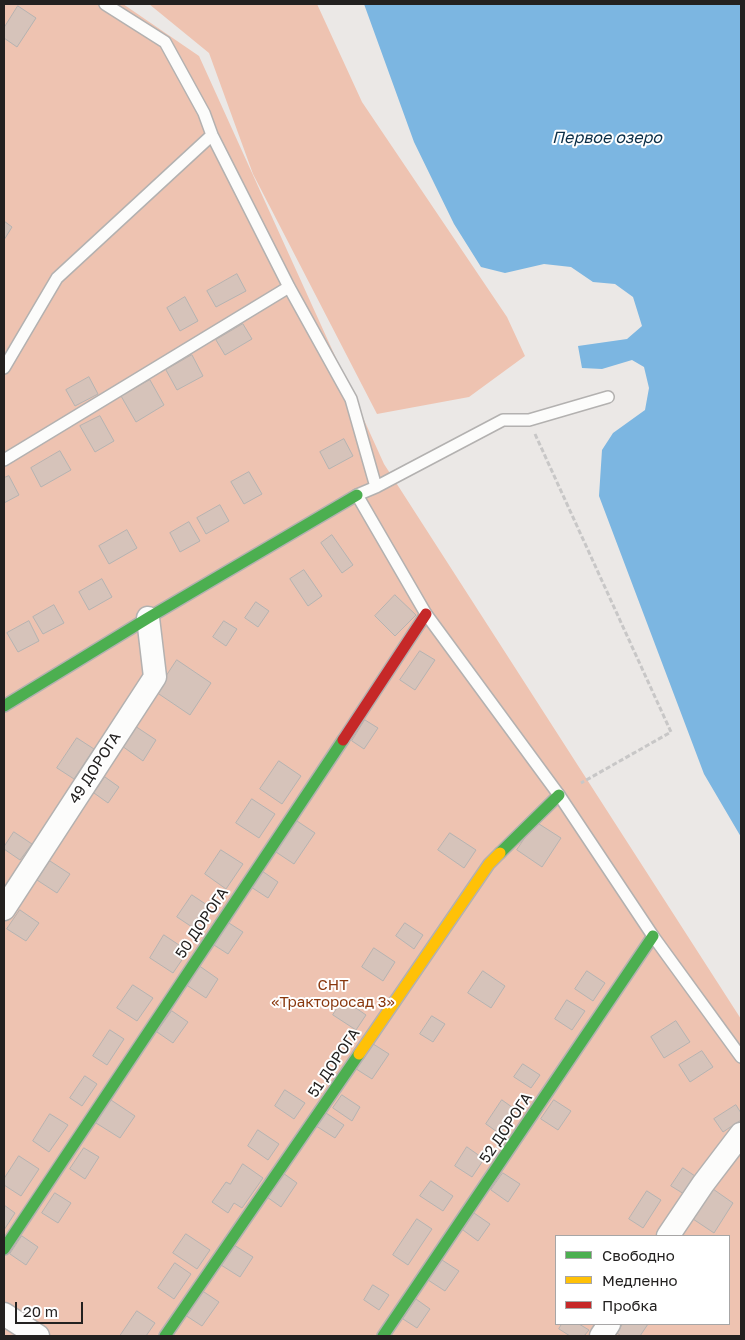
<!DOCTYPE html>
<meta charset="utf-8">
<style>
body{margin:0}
#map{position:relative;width:745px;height:1340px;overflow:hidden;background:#ebe8e6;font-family:"Golos Text",sans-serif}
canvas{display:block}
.frame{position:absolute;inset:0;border:5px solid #232120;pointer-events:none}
.legend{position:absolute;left:555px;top:1235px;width:175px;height:90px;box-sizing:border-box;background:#fff;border:1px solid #a7a6a6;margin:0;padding:6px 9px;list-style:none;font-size:15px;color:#232120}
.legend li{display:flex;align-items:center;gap:10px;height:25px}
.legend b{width:25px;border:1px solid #a7a6a6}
.scale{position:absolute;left:15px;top:1302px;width:68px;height:22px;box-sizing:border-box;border:2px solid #232120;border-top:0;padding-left:6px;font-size:15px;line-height:18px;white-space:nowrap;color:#232120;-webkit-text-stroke:4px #fff;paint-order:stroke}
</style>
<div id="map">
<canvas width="745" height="1340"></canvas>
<div class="frame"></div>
<ul class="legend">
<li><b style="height:6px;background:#4caf50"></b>Свободно</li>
<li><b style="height:6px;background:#ffc107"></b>Медленно</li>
<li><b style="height:6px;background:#c62828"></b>Пробка</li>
</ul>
<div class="scale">20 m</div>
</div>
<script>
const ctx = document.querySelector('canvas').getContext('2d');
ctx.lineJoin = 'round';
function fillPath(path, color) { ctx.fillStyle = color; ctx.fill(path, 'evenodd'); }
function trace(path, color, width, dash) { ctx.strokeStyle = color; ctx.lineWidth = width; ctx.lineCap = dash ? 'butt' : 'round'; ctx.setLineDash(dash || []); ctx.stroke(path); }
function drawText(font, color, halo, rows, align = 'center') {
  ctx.font = font + ' "Golos Text",sans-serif'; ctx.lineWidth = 4; ctx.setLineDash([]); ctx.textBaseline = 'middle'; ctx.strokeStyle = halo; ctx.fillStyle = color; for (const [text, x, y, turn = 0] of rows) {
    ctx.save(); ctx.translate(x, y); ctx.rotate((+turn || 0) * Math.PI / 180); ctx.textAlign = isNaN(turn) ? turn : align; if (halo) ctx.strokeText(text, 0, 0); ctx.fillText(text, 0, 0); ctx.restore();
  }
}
fillPath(new Path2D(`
 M4 4H123L199 56 384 464 741 1019V1336H4ZM556 1236H729V1324H556Z
 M149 4H317L362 102 507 317 525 356 469 397 377 414 253 174 209 53Z`), '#eec3b1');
fillPath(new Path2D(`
 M364 4H741V837L704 774 599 496 602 450 613 433 645 410 649 388 644 367 632 360 602 369 582 368 578 346 627 339 642 326 633 297 615 284 593 282 571 267 544 264 505 273 481 267 454 224 414 142Z`), '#7cb6e1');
const building = new Path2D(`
 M18 6 36 18 17 47 4 38V28Z
 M4 221 12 227 4 240Z
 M237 274 246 291 216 307 207 291Z
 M185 297 198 321 180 331 167 308Z
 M243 324 252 339 225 355 216 340Z
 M192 355 203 376 177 390 166 370Z
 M89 377 98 394 75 406 66 390Z
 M150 380 164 405 136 422 121 396Z
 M100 416 114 441 95 452 80 426Z
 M344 439 353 456 329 469 320 452Z
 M60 451 71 470 41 487 31 468Z
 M249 472 262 494 244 504 231 482Z
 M9 476 19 495 4 503V478Z
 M220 505 229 521 206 534 197 518Z
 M189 522 200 541 180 552 170 533Z
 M127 530 137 548 109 564 99 546Z
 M332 535 353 565 342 573 321 543Z
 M304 570 322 596 308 606 290 579Z
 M102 579 112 597 89 610 79 592Z
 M395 595 416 615 395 636 375 616Z
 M256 602 269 611 258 627 245 618Z
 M54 605 64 623 43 634 33 617Z
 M29 621 39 641 18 652 7 633Z
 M224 621 237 629 226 646 213 637Z
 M420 651 435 660 415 690 400 680Z
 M177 660 211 683 190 715 156 692Z
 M365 720 378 728 364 749 352 741Z
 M135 726 156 740 143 761 122 746Z
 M77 738 94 749 74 779 57 768Z
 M279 761 301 776 282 804 260 789Z
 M105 777 119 787 108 803 94 793Z
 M252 799 275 814 259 838 236 823Z
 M297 821 315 833 294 864 276 852Z
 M536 822 561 838 542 867 517 850Z
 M14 832 32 844 20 860 4 849V847Z
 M450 833 476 850 464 868 438 850Z
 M221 850 243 864 226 889 205 874Z
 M50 861 70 874 57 893 37 880Z
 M262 871 278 882 268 898 251 887Z
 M192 895 210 907 195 929 177 917Z
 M20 910 39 923 26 941 7 929Z
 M229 923 243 932 228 954 214 945Z
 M405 923 423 935 414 949 396 936Z
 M164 935 188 951 173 973 150 958Z
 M374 948 395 962 383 981 362 967Z
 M198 965 218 979 206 998 185 984Z
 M483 971 505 986 491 1008 468 993Z
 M587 971 605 983 593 1001 575 989Z
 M133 985 153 998 137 1021 117 1008Z
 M343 999 366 1015 356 1030 333 1015Z
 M567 1000 585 1011 572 1030 555 1019Z
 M172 1011 188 1022 173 1043 157 1032Z
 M432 1016 445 1024 433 1042 420 1034Z
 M676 1021 690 1042 664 1058 651 1037Z
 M110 1030 124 1039 107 1065 93 1056Z
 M370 1042 389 1054 372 1079 353 1067Z
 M702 1051 713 1067 690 1082 679 1065Z
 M523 1064 540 1075 531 1088 514 1077Z
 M85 1076 97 1084 82 1106 70 1098Z
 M285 1090 305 1103 294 1119 275 1106Z
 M342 1095 360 1107 352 1121 333 1108Z
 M111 1100 135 1116 120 1138 96 1123Z
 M502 1100 516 1110 500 1134 486 1124Z
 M554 1100 571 1111 558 1130 541 1119Z
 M736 1105 741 1113V1120L723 1132 714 1119Z
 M323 1111 344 1125 335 1138 313 1124Z
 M50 1114 68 1125 49 1152 33 1141Z
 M258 1130 279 1144 268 1160 248 1146Z
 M467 1147 484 1159 472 1177 455 1166Z
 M84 1148 99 1157 85 1179 70 1169Z
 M19 1156 39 1169 21 1196 4 1185V1179Z
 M243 1164 263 1178 242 1208 234 1203 228 1213 212 1202 226 1182 230 1184Z
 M683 1168 695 1176 684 1194 671 1186Z
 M283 1173 297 1183 281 1207 267 1197Z
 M503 1173 520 1184 508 1202 491 1190Z
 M431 1181 453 1196 443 1211 420 1196Z
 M713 1189 733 1203 714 1233 693 1219Z
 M647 1191 661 1200 643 1228 629 1219Z
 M55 1193 71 1203 58 1223 42 1213Z
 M4 1205 15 1213 4 1230Z
 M474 1213 490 1224 478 1241 463 1230Z
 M417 1219 432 1229 408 1265 393 1255Z
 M186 1234 210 1250 197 1269 173 1253Z
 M22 1236 38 1247 26 1265 10 1254Z
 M234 1245 253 1257 240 1277 221 1265Z
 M442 1260 459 1271 445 1291 428 1280Z
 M175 1263 191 1274 174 1299 158 1288Z
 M373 1285 389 1295 379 1310 364 1300Z
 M201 1290 219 1302 202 1326 185 1315Z
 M416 1299 430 1309 417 1328 403 1319Z
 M137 1311 155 1323 146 1336H120Z
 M562 1324H579L589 1330 584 1336H570L559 1329Z
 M623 1324H648L640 1336H621L617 1333Z`);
fillPath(building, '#d6c3ba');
trace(building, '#b5b3b1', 1);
const lane = new Path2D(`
 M105 4 165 42 204 113 212 135 289 287 351 399 376 487
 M4 368 57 278 212 135
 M608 397 529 420H503L376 487 357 495 426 614 559 795 653 936 741 1057
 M4 460 289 287`);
const street = new Path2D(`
 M4 909 155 677 148 618
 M668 1236 703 1184 741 1134
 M4 1314 38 1336
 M601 1336 609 1324`);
const fast = new Path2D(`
 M4 706 148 618 357 495
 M500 853 559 795
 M4 1249 343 740
 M165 1336 359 1054
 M383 1336 653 936`);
const slow = new Path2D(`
 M359 1054 489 864 500 853`);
const jam = new Path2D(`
 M343 740 426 614`);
trace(lane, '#b3b1b0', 14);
trace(street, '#b3b1b0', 25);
trace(fast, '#b3b1b0', 14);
trace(slow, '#b3b1b0', 14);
trace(jam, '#b3b1b0', 14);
trace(new Path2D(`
 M535 434 671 732 581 783`), '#c8c7c7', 3, [5, 2.5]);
trace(lane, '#fcfcfb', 11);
trace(street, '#fcfcfb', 22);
trace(fast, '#4caf50', 11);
trace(slow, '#ffc107', 11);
trace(jam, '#c62828', 11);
drawText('15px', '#232120', '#fff', [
 ["49 ДОРОГА",95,768,-57],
 ["50 ДОРОГА",202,923,-56],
 ["51 ДОРОГА",334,1063,-56],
 ["52 ДОРОГА",506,1128,-56]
]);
drawText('15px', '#89380e', '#fff', [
 ["СНТ",333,985],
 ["«Тракторосад 3»",333,1002]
]);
drawText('italic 16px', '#0b2f48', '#fff', [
 ["Первое озеро",607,138]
]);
</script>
